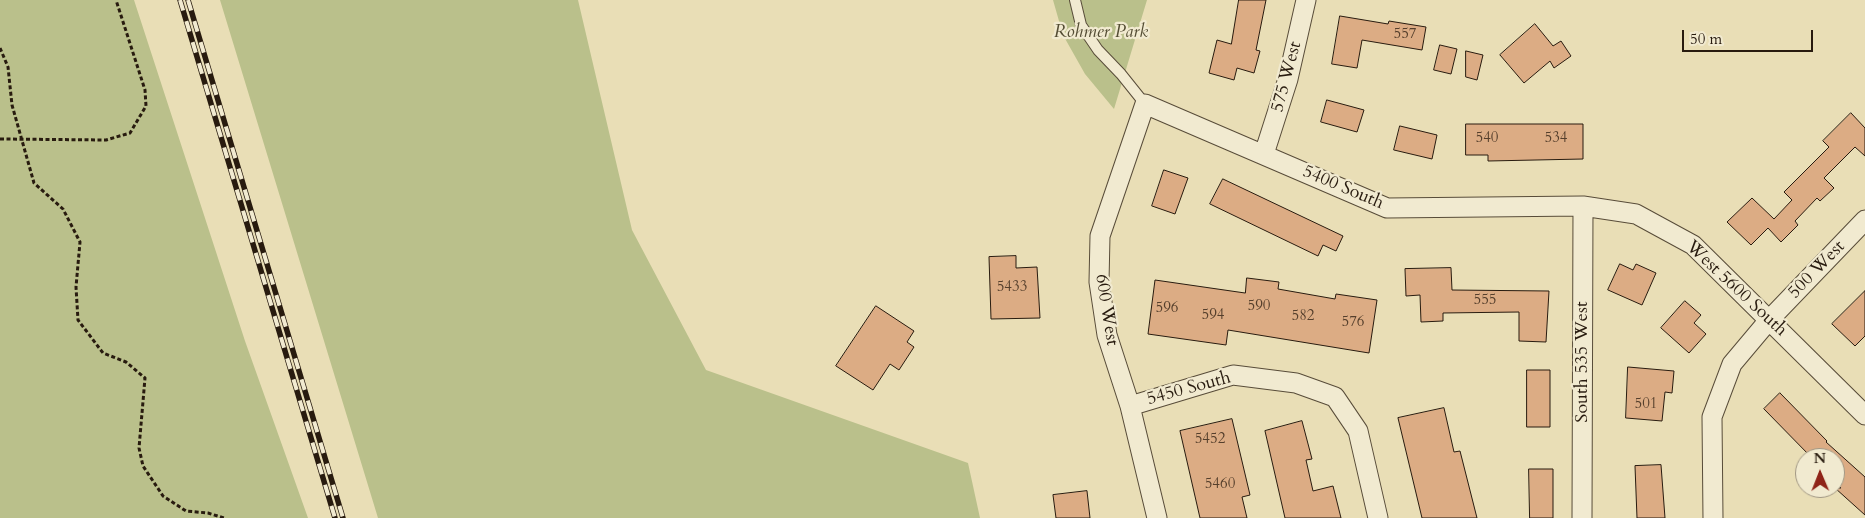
<!DOCTYPE html>
<style>
body{margin:0}
#map{position:relative;width:1865px;height:518px;overflow:hidden;background:#e9deb6;font-family:Cardo,serif}
canvas{display:block}
.north{position:absolute;left:1795px;top:448px;width:50px;height:50px;box-sizing:border-box;background:#f1ead0;border:1px solid #a19783;border-radius:50%;rotate:359deg;font-size:14px;font-weight:700;line-height:20px;text-align:center;color:#281b0f}
.north::after{content:'';display:block;margin:auto;width:18px;height:22px;background:#8f2418;clip-path:polygon(50% 0,100% 100%,50% 72%,0 100%)}
.scale{position:absolute;left:1682px;top:30px;width:131px;height:22px;box-sizing:border-box;border:2px solid #281b0f;border-top:0;padding-left:6px;font-size:15px;line-height:18px;white-space:nowrap;color:#281b0f;-webkit-text-stroke:4px #f1ead0;paint-order:stroke}
</style>
<div id="map">
<canvas width="1865" height="518"></canvas>
<div class="north">N</div>
<div class="scale">50 m</div>
</div>
<script>
const ctx = document.querySelector('canvas').getContext('2d');
ctx.lineJoin = 'round';
function fillPath(path, color) { ctx.fillStyle = color; ctx.fill(path, 'evenodd'); }
function trace(path, color, width, dash) { ctx.strokeStyle = color; ctx.lineWidth = width; ctx.lineCap = dash ? 'butt' : 'round'; ctx.setLineDash(dash || []); ctx.stroke(path); }
function drawText(font, color, halo, rows, align = 'center') {
  ctx.font = font + ' Cardo,serif'; ctx.lineWidth = 4.5; ctx.setLineDash([]); ctx.textBaseline = 'middle'; ctx.strokeStyle = halo; ctx.fillStyle = color; for (const [text, x, y, turn = 0] of rows) {
    ctx.save(); ctx.translate(x, y); ctx.rotate((+turn || 0) * Math.PI / 180); ctx.textAlign = isNaN(turn) ? turn : align; if (halo) ctx.strokeText(text, 0, 0); ctx.fillText(text, 0, 0); ctx.restore();
  }
}
fillPath(new Path2D(`
 M0 0H134L245 341 308 518H0Z
 M220 0H578L632 230 706 370 968 463 980 518H378Z
 M1053 0H1147L1114 109 1085 74 1063 35Z`), '#bac08b');
const building = new Path2D(`
 M1239 0H1266L1256 50 1260 51 1254 73 1237 68 1234 80 1209 73 1217 40 1231 44Z
 M1340 16 1388 24 1389 21 1426 27 1422 50 1362 40 1357 68 1332 64Z
 M1535 24 1553 46 1561 41 1571 56 1554 68 1550 61 1524 83 1500 55Z
 M1440 45 1457 49 1451 74 1434 70Z
 M1466 51 1483 55 1477 80 1466 77Z
 M1327 100 1364 110 1357 132 1321 122Z
 M1851 113 1865 128V156L1855 147 1824 178 1834 188 1820 201 1817 198 1795 221 1798 225 1781 242 1768 228 1751 245 1727 222 1752 198 1774 219 1792 200 1784 192 1829 147 1823 141Z
 M1466 124H1583V159L1488 161V155H1466Z
 M1400 126 1437 135 1432 159 1394 150Z
 M1164 170 1188 178 1175 214 1152 206Z
 M1223 179 1343 236 1336 251 1323 245 1318 256 1210 204Z
 M1016 256V268L1037 267 1040 318 991 319 989 257Z
 M1620 264 1633 270 1636 264 1656 273 1642 305 1608 290Z
 M1451 268 1452 290 1549 291 1546 342 1519 341V312L1443 313V321L1421 322 1420 295 1406 296 1405 269Z
 M1247 278 1279 282 1278 289 1335 299 1336 294 1377 300 1369 353 1228 330 1226 345 1148 334 1155 280 1245 293Z
 M1865 291V336L1855 346 1832 324Z
 M1685 301 1701 315 1694 323 1706 334 1689 353 1661 328Z
 M876 306 914 331 907 342 914 347 899 370 890 364 873 390 836 366Z
 M1628 367 1674 371 1672 393 1665 392 1662 421 1626 418Z
 M1527 370H1550V427H1527Z
 M1780 393 1827 441 1826 442 1865 477V515L1835 488H1841L1835 482V458H1812L1764 409Z
 M1444 408 1454 452 1460 451 1477 518H1422L1398 418Z
 M1232 419 1250 495 1242 497 1247 518H1200L1180 431Z
 M1302 421 1312 459 1306 460 1313 491 1333 486 1341 518H1285L1265 431Z
 M1661 465 1665 518H1637L1635 466Z
 M1529 469H1553V518H1530Z
 M1087 491 1090 518H1056L1053 495Z`);
fillPath(building, '#dcac84');
trace(building, '#281b0f', 1);
const lane = new Path2D(`
 M1075 0 1081 25 1098 50 1121 74 1145 104`);
const street = new Path2D(`
 M1264 154 1288 79 1306 0
 M1130 406 1233 375 1296 383 1335 397 1358 431 1378 518
 M1157 518 1130 406 1107 335 1099 282 1100 236 1145 104 1387 208 1583 206 1636 214 1693 245 1865 415
 M1582 518 1583 206
 M1713 518 1712 417 1732 364 1769 320 1865 220`);
trace(lane, '#584c39', 12);
trace(street, '#584c39', 21);
trace(new Path2D(`
 M0 48 8 67 12 105 34 183 63 209 80 242 76 287 78 320 103 353 126 362 145 378 139 448 143 466 163 496 186 511 208 513 224 518
 M0 139 106 140 130 133 146 106 145 90 116 0`), '#281b0f', 3, [4, 2.5]);
trace(lane, '#f1ead0', 10);
trace(street, '#f1ead0', 19);
const rail = new Path2D(`
 M180 0 335 518
 M188 0 343 518`);
trace(rail, '#281b0f', 5.5);
trace(rail, '#f1ead0', 4, [11]);
drawText('15px', '#553f2c', null, [
 ["557",1405,35],
 ["540",1487,139],
 ["534",1556,139],
 ["5433",1012,288],
 ["555",1485,301],
 ["590",1259,307],
 ["596",1167,309],
 ["594",1213,316],
 ["582",1303,317],
 ["576",1353,323],
 ["501",1646,405],
 ["5452",1210,440],
 ["5460",1220,485]
]);
drawText('italic 18px', '#544d34', '#f1ead0', [
 ["Rohmer Park",1101,33]
]);
drawText('18px', '#281b0f', '#f1ead0', [
 ["575 West",1287,77,-75],
 ["5400 South",1343,188,23],
 ["500 West",1817,270,-46],
 ["West 5600 South",1736,289,43],
 ["600 West",1106,310,81],
 ["South 535 West",1583,362,-90],
 ["5450 South",1189,389,-15]
]);
</script>
